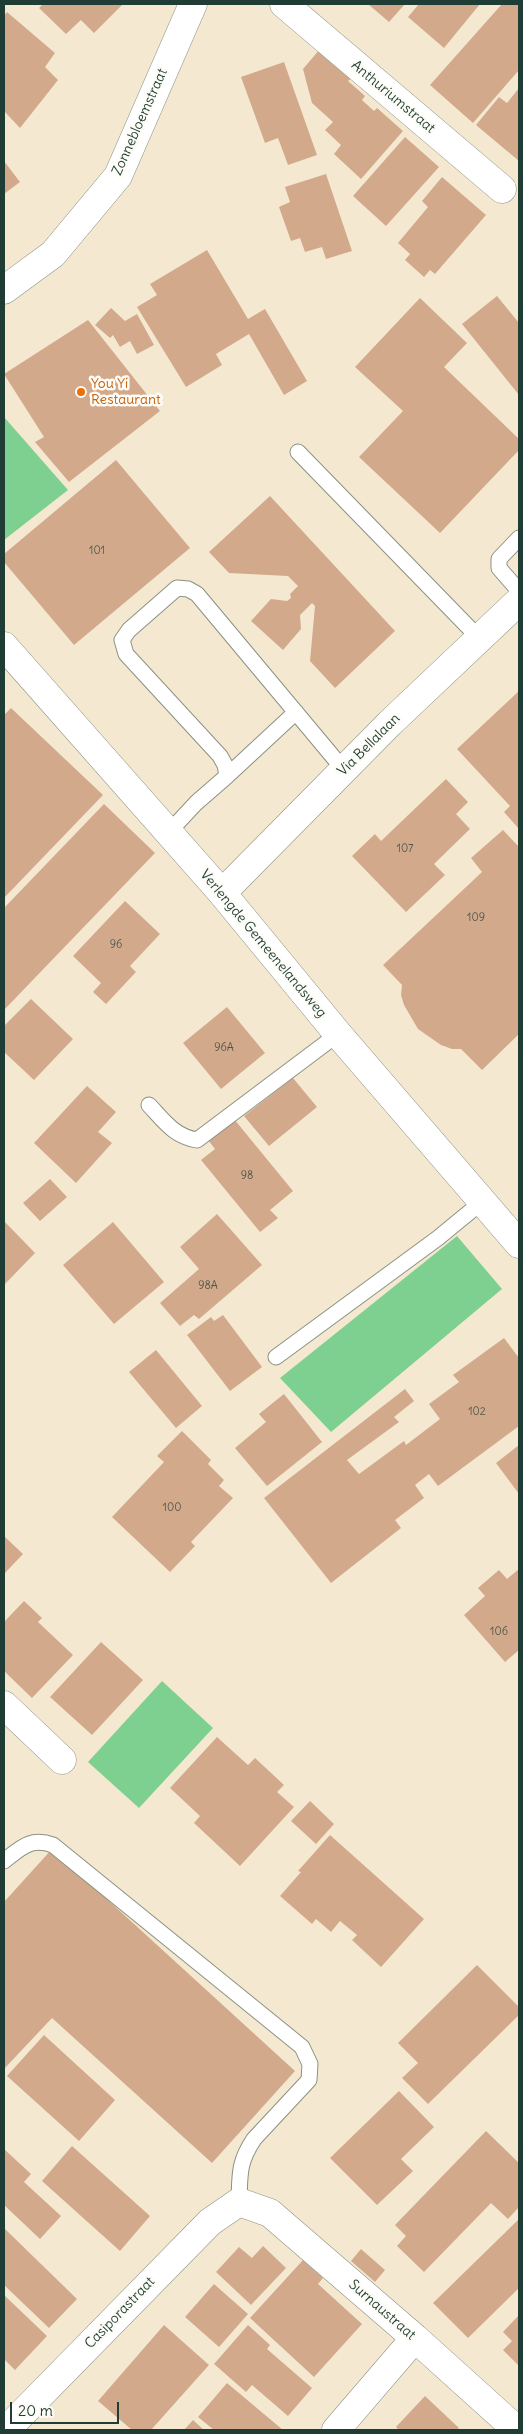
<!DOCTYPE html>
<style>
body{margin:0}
#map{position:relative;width:523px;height:2434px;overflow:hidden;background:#f5e8d1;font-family:Delius,sans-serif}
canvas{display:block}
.frame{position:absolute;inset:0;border:5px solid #1f3d34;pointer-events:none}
.scale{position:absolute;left:10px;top:2402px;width:109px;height:22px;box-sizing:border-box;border:2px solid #1f3d34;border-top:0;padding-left:6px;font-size:15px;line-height:18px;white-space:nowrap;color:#1f3d34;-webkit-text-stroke:4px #fdfcf7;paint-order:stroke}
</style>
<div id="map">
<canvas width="523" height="2434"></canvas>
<div class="frame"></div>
<div class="scale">20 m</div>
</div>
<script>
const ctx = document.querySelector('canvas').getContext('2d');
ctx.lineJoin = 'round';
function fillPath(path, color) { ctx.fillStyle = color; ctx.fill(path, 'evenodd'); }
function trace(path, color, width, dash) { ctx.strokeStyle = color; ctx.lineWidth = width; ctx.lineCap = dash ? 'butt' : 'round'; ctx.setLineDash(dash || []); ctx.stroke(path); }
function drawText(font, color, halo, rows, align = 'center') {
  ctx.font = font + ' Delius,sans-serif'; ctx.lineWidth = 5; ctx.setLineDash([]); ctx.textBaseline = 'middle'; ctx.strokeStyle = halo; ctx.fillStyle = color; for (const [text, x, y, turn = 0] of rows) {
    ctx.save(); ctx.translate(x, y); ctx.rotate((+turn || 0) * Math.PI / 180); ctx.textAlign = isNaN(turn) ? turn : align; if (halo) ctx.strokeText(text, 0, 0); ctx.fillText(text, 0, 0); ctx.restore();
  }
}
fillPath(new Path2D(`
 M4 417 68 490 4 540Z
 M457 1236 502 1289 331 1432 280 1378Z
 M162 1681 213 1728 139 1808 88 1762Z`), '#7ed091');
fillPath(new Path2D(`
 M43 4H123L94 33 81 20 66 34 39 8Z
 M368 4H405L389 22Z
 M419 4H480L444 48 408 17Z
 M502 4H519V70L473 123 430 85Z
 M7 12 55 53 45 67 58 80 20 128 4 111V16Z
 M320 49 352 78 348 81 365 96 362 100 374 111 377 108 403 131 361 179 334 154 341 145 325 130 333 122 312 103 303 69Z
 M284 62 317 155 288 165 278 138 265 143 241 77Z
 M519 88V161L476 125 499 97 507 103Z
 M405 137 439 167 386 226 353 196Z
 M4 161 20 182 4 194Z
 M326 174 352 251 326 259 322 247 305 252 300 238 291 241 279 207 290 202 285 187Z
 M442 177 486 215 435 274 430 270 424 277 405 260 410 254 398 243 428 207 422 201Z
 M207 250 248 319 265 309 307 381 284 395 249 334 216 354 222 365 186 387 137 307 157 295 150 284Z
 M497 296 519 323V395L462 324Z
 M420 298 467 343 444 367 519 439V450L440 533 359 457 403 411 355 367Z
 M111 308 125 321 137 314 154 345 137 354 130 341 120 347 113 335 110 338 95 325Z
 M88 320 160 411 69 482 35 442 44 437 4 374Z
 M116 460 190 548 74 645 4 562V554Z
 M270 496 395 631 335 688 310 661 315 606 312 603 300 615 301 629 283 650 251 621 271 599 287 601 291 598 290 594 298 586 288 576 229 573 209 552Z
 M519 691V829L504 812 510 806 457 749Z
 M11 708 103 795 4 898V715Z
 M446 779 468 802 456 814 470 829 434 864 445 875 406 912 352 856 375 834 381 841Z
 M104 804 155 853 4 1010V908Z
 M503 830 519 847V1034L482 1070 461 1049H452L441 1045 418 1029 404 1005 401 995 402 985 383 965 482 872 471 858Z
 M125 901 160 934 130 966 136 972 106 1004 93 992 101 983 73 956Z
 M31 999 73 1039 34 1080 4 1052V1026Z
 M227 1007 265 1053 221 1089 183 1043Z
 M293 1078 317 1107 269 1146 244 1116Z
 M87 1086 116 1112 98 1132 112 1143 76 1183 34 1143Z
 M234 1119 293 1191 270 1210 278 1218 260 1232 201 1160 215 1149 208 1140Z
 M50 1179 67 1197 40 1221 23 1203Z
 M217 1214 262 1265 199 1319 194 1315 180 1326 160 1303 199 1269 180 1247Z
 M4 1221 35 1253 4 1285Z
 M113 1222 164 1282 114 1324 63 1265Z
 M223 1315 262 1367 230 1391 187 1335 211 1317 214 1321Z
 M504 1338 519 1358V1426L438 1486 429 1474 415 1485 424 1498 395 1520 401 1528 331 1583 264 1498 405 1389 414 1401 394 1417 399 1422 347 1460 359 1474 404 1441 406 1445 440 1419 429 1404 459 1382 453 1375Z
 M156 1350 202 1406 176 1428 129 1372Z
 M284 1394 322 1442 267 1486 235 1448 266 1422 259 1414Z
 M182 1431 211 1460 208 1464 224 1480 219 1486 233 1498 191 1542 195 1546 170 1572 112 1517 164 1462 157 1456Z
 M519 1445V1494L496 1463Z
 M4 1536 23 1554 4 1574Z
 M519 1569V1650L505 1662 464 1615 485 1596 478 1588 499 1570 507 1579Z
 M24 1601 42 1618 38 1622 73 1655 32 1698 4 1671V1622Z
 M101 1642 143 1680 92 1735 50 1697Z
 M217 1737 248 1765 255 1758 284 1785 277 1792 294 1807 240 1866 194 1823 200 1816 170 1788Z
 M310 1801 334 1824 316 1844 291 1821Z
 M330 1835 424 1919 381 1967 352 1940 357 1935 340 1921 331 1932 316 1919 312 1924 280 1896 301 1872 298 1871Z
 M52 1849 295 2071 212 2163 52 2018 4 2069V1902Z
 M477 1965 519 2007V2015L428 2104 402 2078 418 2063 398 2043Z
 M44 2035 115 2100 79 2141 7 2076Z
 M399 2091 434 2127 401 2159 413 2171 377 2205 330 2158Z
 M486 2131 519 2163V2207L508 2219 491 2203 424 2272 397 2246 406 2236 395 2225Z
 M72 2146 150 2216 120 2251 42 2181Z
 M4 2149 31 2174 24 2182 61 2216 40 2239 4 2205Z
 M519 2219V2288L468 2338 433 2303Z
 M4 2228 77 2299 49 2328 4 2285Z
 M263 2246 286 2268 251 2305 216 2272 239 2247 252 2258Z
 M361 2249 385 2270 375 2282 351 2261Z
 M303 2260 323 2278 318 2284 362 2324 314 2377 250 2318Z
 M214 2284 248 2314 219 2347 185 2317Z
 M4 2295 47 2336 15 2370 4 2359Z
 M519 2315V2366L503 2350 512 2341 503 2332Z
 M164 2325 209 2365 151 2430H132L98 2401Z
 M248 2325 270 2345 267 2349 312 2388 288 2416 252 2385 246 2392 214 2364Z
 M227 2383 283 2430H214L198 2417Z
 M425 2396 459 2428 457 2430H399L396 2427Z
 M193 2420 204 2430H184Z`), '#d3a98c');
const service = new Path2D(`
 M298 452 479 638
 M519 538 499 559V568L519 591
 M227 776 296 712
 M169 832 196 803 227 776 225 765 220 756 126 654 122 640 129 630 177 588 188 589 197 594 344 770
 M149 1105C165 1122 174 1136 197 1140L338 1034
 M276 1357 438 1238 483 1201
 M4 1861C21 1848 30 1837 53 1845L302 2047 310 2064 309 2080 254 2139C238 2163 240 2175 239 2202`);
const minor = new Path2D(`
 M284 4 502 189
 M222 893 390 723 519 601
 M4 1705 62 1760
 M6 2430 210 2222 239 2202 270 2213 415 2338 517 2430
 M336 2430 415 2338`);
const tertiary = new Path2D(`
 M4 290 53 254 118 176 193 4
 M4 646 222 893 338 1034 519 1244`);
trace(service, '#8a9282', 17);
trace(minor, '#8a9282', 29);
trace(tertiary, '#8a9282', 29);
trace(service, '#fff', 15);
trace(minor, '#fff', 28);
trace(tertiary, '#fff', 28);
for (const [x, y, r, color] of [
 [81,392,5,"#e8710a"]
]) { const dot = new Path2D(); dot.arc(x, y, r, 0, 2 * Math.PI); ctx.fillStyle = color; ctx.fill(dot); trace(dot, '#fdfcf7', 2); }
drawText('11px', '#4c584a', null, [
 ["101",97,551],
 ["107",405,849],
 ["109",476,918],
 ["96",116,945],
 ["96A",224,1048],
 ["98",247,1176],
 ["98A",208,1286],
 ["102",477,1412],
 ["100",172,1508],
 ["106",499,1632]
]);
drawText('14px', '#1f3d34', '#fdfcf7', [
 ["Anthuriumstraat",393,97,40],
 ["Zonnebloemstraat",140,122,-66],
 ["Via Bellalaan",369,745,-45],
 ["Verlengde Gemeenelandsweg",263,944,50],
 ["Surnaustraat",382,2310,41],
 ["Casiporastraat",120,2313,-46]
]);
drawText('14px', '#c56008', '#fdfcf7', [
 ["You Yi",91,384],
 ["Restaurant",91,400]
], 'left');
</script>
